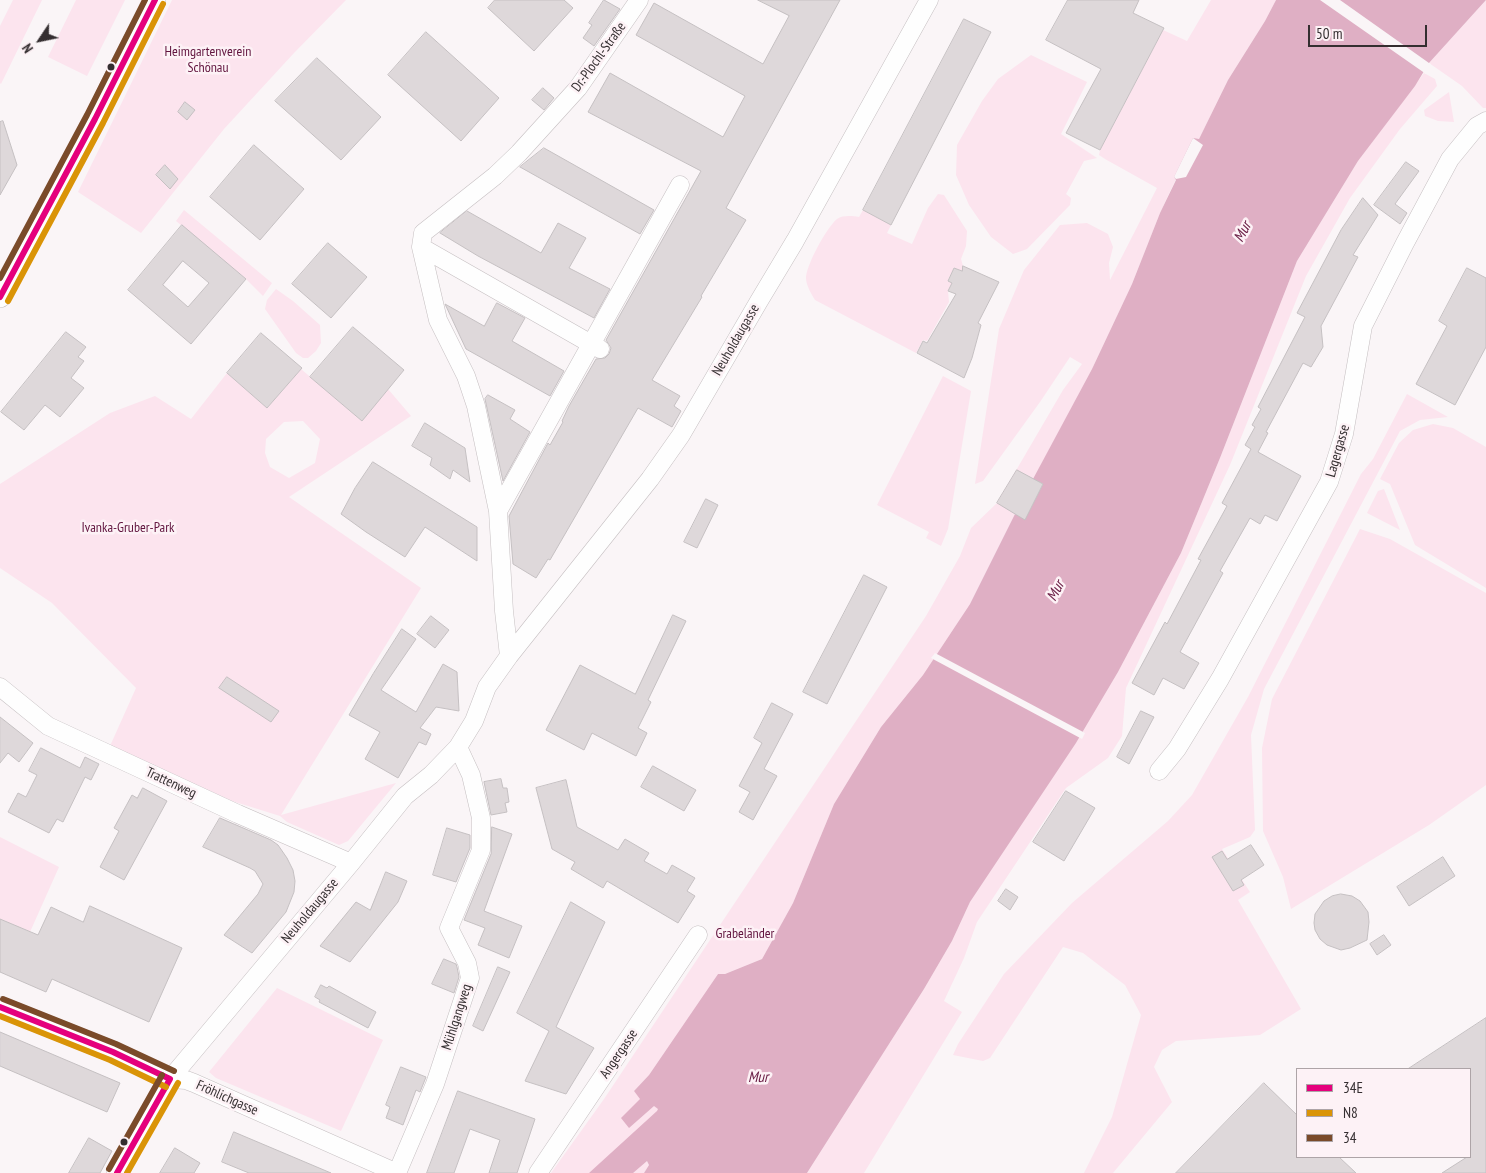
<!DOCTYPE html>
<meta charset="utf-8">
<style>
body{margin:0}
#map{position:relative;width:1486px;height:1173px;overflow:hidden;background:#faf5f7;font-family:"PT Sans Narrow",sans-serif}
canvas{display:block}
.legend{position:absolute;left:1296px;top:1068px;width:175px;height:90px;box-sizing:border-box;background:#fdf2f6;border:1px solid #ada4a7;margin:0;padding:6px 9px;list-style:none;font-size:15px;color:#342e30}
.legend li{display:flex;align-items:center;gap:10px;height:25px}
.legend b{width:25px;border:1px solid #ada4a7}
.north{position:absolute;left:15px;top:15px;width:50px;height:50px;-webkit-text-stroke:4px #fdf2f6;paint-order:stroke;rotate:236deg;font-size:14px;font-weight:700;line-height:20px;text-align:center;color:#342e30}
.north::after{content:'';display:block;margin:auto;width:18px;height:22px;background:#342e30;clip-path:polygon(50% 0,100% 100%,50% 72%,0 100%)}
.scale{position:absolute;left:1308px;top:25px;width:119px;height:22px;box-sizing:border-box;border:2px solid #342e30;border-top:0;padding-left:6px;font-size:15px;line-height:18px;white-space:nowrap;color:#342e30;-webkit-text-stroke:4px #fdf2f6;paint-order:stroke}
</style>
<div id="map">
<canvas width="1486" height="1173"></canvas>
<ul class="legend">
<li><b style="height:6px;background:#e5007d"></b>34E</li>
<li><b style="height:6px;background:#da9407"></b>N8</li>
<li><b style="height:6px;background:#7a4b2a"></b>34</li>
</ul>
<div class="north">N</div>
<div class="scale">50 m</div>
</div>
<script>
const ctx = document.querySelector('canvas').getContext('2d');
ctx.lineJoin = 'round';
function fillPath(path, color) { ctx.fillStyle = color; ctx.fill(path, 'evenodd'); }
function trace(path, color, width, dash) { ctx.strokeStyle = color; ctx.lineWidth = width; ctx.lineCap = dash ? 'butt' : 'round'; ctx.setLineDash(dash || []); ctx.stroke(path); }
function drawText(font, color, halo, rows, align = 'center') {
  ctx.font = font + ' "PT Sans Narrow",sans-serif'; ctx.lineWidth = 5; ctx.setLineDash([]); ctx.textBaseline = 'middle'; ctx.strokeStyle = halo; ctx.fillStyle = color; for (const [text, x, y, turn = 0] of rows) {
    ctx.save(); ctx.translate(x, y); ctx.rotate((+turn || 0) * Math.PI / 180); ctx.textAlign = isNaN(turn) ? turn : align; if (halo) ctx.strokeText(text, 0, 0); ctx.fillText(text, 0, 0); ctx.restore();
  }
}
fillPath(new Path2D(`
 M13 0H42L1 84 0 83V26Z
 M76 0H125L87 76 48 57Z
 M172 0H346L294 53 224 129 141 233 78 192Z
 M1211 0H1276L1265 21 1228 80 1199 139H1193L1174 177 1176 179 1160 213 1132 284 1092 369 1015 514 970 604 923 675 881 727 834 804 793 903 762 959 725 974H718L649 1075 634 1091 659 1109 647 1161 649 1165 644 1173H551L604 1099 926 616 960 556 971 528 997 503 1063 390 1082 364 1070 357 1040 402 983 481 975 484 999 329 1024 270 1060 225 1087 223 1108 234 1113 247 1109 263 1110 280 1157 188 1105 159 1099 155 1100 150 1163 30 1187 41Z
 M1486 0V108H1483L1462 86 1429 63Z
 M1031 55 1087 82 1061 134 1097 158 1084 161 1066 194 1071 198 1070 205 1027 249 1013 254 991 237 969 205 956 175 957 145 982 101 998 79Z
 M1424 73 1435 79 1437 86 1400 129 1350 198 1306 276 1230 465 1126 688 1122 736 1108 758 1066 788 977 922 964 958 944 1001 962 1012 864 1173H807L924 989 952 941 970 902 1076 743 1118 672 1181 553 1220 458 1297 261 1358 161Z
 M1449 92 1454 122 1438 121 1425 116 1424 110Z
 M938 194 944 195 967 231 966 246 961 259 963 266 962 271 954 268 948 280 952 283 948 291 949 302 927 341 923 340 916 353 815 300C811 293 807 287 806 279 805 267 827 227 837 219 843 215 852 216 859 217L863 210 891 225 887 233 912 244 928 208Z
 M184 210 272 283 263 296 246 279 176 221Z
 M276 289 293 301 320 325 321 343 316 351 308 358H303L296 353 265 309 267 300Z
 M301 369 362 421 388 389 411 416 289 497 421 588 281 815 396 783 348 841 339 845 287 822 280 816 232 801 110 746 136 688 52 603 0 568V484L110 413 155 396 191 419 227 373 267 408ZM303 421 320 439 315 463 289 478 270 467 265 453 266 439 284 422Z
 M943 376 971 391 948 529 941 546 926 538 929 532 877 505Z
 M1407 394 1448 417 1420 420 1400 431 1264 689 1251 735 1255 830 1250 837 1222 849 1250 892 1238 900 1301 1009 1260 1035 1176 1041 1162 1050 1154 1067 1172 1102 1113 1173H1084L1112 1117 1141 1015 1125 985 1083 953 1063 947 990 1058 983 1061 953 1055 958 1044 1004 974 1072 903 1168 821 1192 795 1248 697 1361 474 1373 459Z
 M1433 424 1453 428 1486 447V588L1415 545 1390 484 1380 479 1399 443 1413 430Z
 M1384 489 1400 530 1367 513 1378 491Z
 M1360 529 1390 539 1486 593V785L1429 825 1291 909 1283 877 1263 831 1262 748 1272 699Z
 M0 837 59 867 30 932 0 919Z
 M277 988 383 1040 341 1131 216 1078 209 1072Z`), '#fce4ee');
fillPath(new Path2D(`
 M1276 0H1486L1429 63 1415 86 1358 161 1297 261 1220 458 1181 553 1118 672 1076 743 970 902 952 941 924 989 807 1173H644L649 1165 647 1161 633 1173H589L657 1111 658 1109 654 1106 629 1128 621 1118 640 1099 634 1091 649 1075 718 974H725L762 959 793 903 834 804 881 727 923 675 970 604 1015 514 1025 519 1043 484 1033 479 1092 369 1132 284 1160 213 1176 180 1174 177 1193 138 1199 139 1228 80 1265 21Z`), '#dfafc4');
fillPath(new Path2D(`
 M1320 0H1340L1429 63 1431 64 1426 74Z
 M1193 138 1203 145 1186 177 1176 179 1174 177Z
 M935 653 1085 733 1082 739 931 658Z`), '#faf5f7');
const building = new Path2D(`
 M495 0H564L573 8 534 51 488 8Z
 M604 0 620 9 594 46 583 38 592 25 589 23Z
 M758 0H840L726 208 746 220 701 296 702 297 652 380 680 396 674 406 681 411 672 427 638 408 550 560 548 559 536 578 513 564 509 516 548 443 550 445 563 422 562 421 569 406 596 359 605 358 609 354 611 348 606 340 701 171 588 112 610 73 723 137 745 96 636 35 654 3 763 64 789 16Z
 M1068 0H1139L1133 13 1164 28 1100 150 1066 133 1101 69 1046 40Z
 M964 19 991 32 891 225 863 210Z
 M426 32 499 98 461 141 388 75Z
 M317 58 381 117 341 160 275 101Z
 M543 88 554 98 544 110 532 100Z
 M185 102 195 110 187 120 178 112Z
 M3 121 17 165 0 195V122Z
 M254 145 304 189 260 240 210 197Z
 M544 148 654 210 640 234 520 167Z
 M1406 162 1419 171 1395 204 1407 213 1400 224 1374 205Z
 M165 165 178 179 170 189 156 175Z
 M1363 198 1378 215 1353 255 1358 257 1321 326 1323 347 1311 367 1303 363 1266 432 1268 433 1258 452 1301 476 1277 521 1265 515 1260 524 1250 518 1220 571 1223 573 1180 652 1199 663 1184 689 1163 678 1154 695 1132 683 1165 622 1167 624 1201 560 1198 559 1227 506 1222 503 1251 449 1245 445 1255 427 1252 425 1261 409 1258 407 1305 317 1297 313 1341 230Z
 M467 211 541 253 558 223 586 238 569 268 610 289 594 318 478 256 440 233Z
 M182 225 246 279 191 344 128 290ZM183 261 209 283 188 307 163 285Z
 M328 243 367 277 331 318 292 284Z
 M963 266 999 282 978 323 981 325 972 358 964 378 917 353 923 341 927 343 956 294 948 291 952 283 948 281 954 268 962 271Z
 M1467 268 1486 278V347L1455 405 1416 384 1447 326 1439 321Z
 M497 303 525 318 512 341 564 371 550 396 466 349 445 304 484 326Z
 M353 327 404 370 362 421 310 377Z
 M66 332 86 347 78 357 84 361 71 378 84 388 60 417 45 405 24 430 1 412Z
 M261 333 302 368 267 408 227 373Z
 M488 395 515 410 510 419 530 432 503 481 485 399Z
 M425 423 465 448 470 482 453 470 450 479 430 465 432 458 412 446Z
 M373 462 477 527V561L425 527 405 557 366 532 341 514 355 488Z
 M1017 470 1043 484 1025 520 997 503Z
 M706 499 718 505 697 548 684 542Z
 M864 575 887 587 827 704 803 692Z
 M673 615 686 621 648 700 651 702 638 728 647 733 636 756 592 733 584 750 546 730 580 665 635 694Z
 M431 616 449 630 435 648 417 634Z
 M402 629 416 639 381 690 416 712 443 664 457 672 459 711 436 707 420 728 431 734 426 745 419 742 398 778 365 759 380 732 349 715 373 674Z
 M227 677 279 711 271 722 219 688Z
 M772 703 793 714 764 769 777 776 753 820 739 812 750 792 739 786 762 743 754 738Z
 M1141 711 1154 717 1129 764 1117 757Z
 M0 717 33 743 19 762 8 753 0 763Z
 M41 748 80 768 85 757 99 764 91 780 85 777 63 822 57 819 49 833 8 812 18 793 26 797 37 775 29 771Z
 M653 766 696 790 684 811 641 787Z
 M501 779 503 788H507L509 802 505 803 507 812 491 815 484 782Z
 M566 780 577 827 618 850 625 839 649 853 644 861 667 874 672 865 695 878 687 891 695 896 678 923 607 881 603 888 571 869 575 862 552 849 536 788Z
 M143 788 167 801 124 880 100 867 119 831 114 828 132 795 137 798Z
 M1066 791 1095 808 1064 861 1033 842Z
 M220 818 271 840 278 845 287 858 293 870 295 881 294 892 286 912 252 953 224 935 258 894 263 884 255 871 250 868 203 847Z
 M492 827 512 834 484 911 522 926 509 958 478 945 485 928 464 920 491 854Z
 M447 828 470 835V848L456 882 433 875Z
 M1251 845 1264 865 1241 880 1244 885 1233 891 1212 857 1222 851 1227 859Z
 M1443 857 1455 876 1409 906 1397 887Z
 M386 872 407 881 398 902 350 962 320 946 356 902 370 910Z
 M1006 889 1018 897 1010 910 998 901Z
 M1341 894 1352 896 1360 901 1368 912 1369 922 1367 940 1350 948 1341 950 1327 945 1320 939 1315 930 1314 923 1315 914 1324 901 1332 896Z
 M571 902 605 922 556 1027 594 1048 566 1094 525 1081 549 1031 517 1013Z
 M90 906 182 948 149 1022 52 979 46 992 0 972V919L38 935 51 907 83 922Z
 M1384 935 1391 945 1377 955 1370 944Z
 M444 959 456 964 457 967 459 977 454 993 432 984Z
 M498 967 510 972 483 1031 473 1026Z
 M321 985 327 988 329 986 376 1012 368 1028 319 1002 320 1000 315 997Z
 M1486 1018V1173H1442L1467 1157H1470V1069H1408Z
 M0 1032 120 1083 107 1112 0 1066Z
 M401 1067 426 1077 420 1092 416 1090 403 1125 386 1118 390 1107 386 1105Z
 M1264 1083 1297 1115V1157H1339L1356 1173H1176Z
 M458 1091 535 1119 517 1173H489L500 1140 470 1129 454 1173H427Z
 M234 1132 331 1173H249L222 1162Z
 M89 1138 112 1151 100 1173H69Z
 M175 1148 200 1163 194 1173H160Z`);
fillPath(building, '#ded8da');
trace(building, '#c5c0c2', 1);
const minor = new Path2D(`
 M421 247 600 349
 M498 511 680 185
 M509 656 504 611 498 511 476 406 466 376 438 320 421 247 423 233 495 176 519 153 578 88 639 0
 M0 687 48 726 238 814 351 863
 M1159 771 1177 749 1220 679 1329 482 1344 434 1363 326 1405 243 1450 159 1477 126 1486 121
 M170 1079 351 863 405 796 431 775 458 747 474 721 487 687 509 656 650 479 681 435 759 301 795 241 929 0
 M170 1079 186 1080 194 1083 397 1173
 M397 1173 435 1084 470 978 467 963 449 928 481 850V818L471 775 458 747
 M538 1173 698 935`);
const tertiary = new Path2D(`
 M0 297 95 119 118 71 155 0
 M0 1007 113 1052 170 1079 117 1173`);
trace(minor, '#c5bfc1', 19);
trace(tertiary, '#c5bfc1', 22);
trace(minor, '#fefefe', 18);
trace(tertiary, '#fefefe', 21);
trace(new Path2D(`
 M0 297 95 119 155 0
 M0 1007 113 1052 170 1079
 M117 1173 170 1079`), '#e5007d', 6);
trace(new Path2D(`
 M8 301 103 123 163 4
 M0 1016 110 1060 166 1087
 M127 1173 178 1083`), '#da9407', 6);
trace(new Path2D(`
 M0 278 87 115 145 0
 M3 999 116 1044 174 1071
 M109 1169 162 1075`), '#7a4b2a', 6);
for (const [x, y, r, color] of [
 [111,67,4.5,"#342e30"],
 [124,1142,4.5,"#342e30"]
]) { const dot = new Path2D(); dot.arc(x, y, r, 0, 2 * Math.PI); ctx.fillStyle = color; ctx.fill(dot); trace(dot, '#fdf2f6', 2); }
drawText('14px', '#61143e', '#fdf2f6', [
 ["Heimgartenverein",208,52],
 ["Schönau",208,68],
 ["Ivanka-Gruber-Park",128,528],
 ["Grabeländer",745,934]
]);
drawText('14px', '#342e30', '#fdf2f6', [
 ["Dr.-Plochl-Straße",599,57,-54],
 ["Neuholdaugasse",736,340,-60],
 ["Lagergasse",1338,451,-74],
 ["Trattenweg",171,783,25],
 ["Neuholdaugasse",310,911,-50],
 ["Mühlgangweg",457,1017,-72],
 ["Angergasse",619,1054,-56],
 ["Fröhlichgasse",227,1098,24]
]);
drawText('italic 15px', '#671a42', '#fdf2f6', [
 ["Mur",1243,232,-62],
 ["Mur",1056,591,-62],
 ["Mur",758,1078]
]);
</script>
